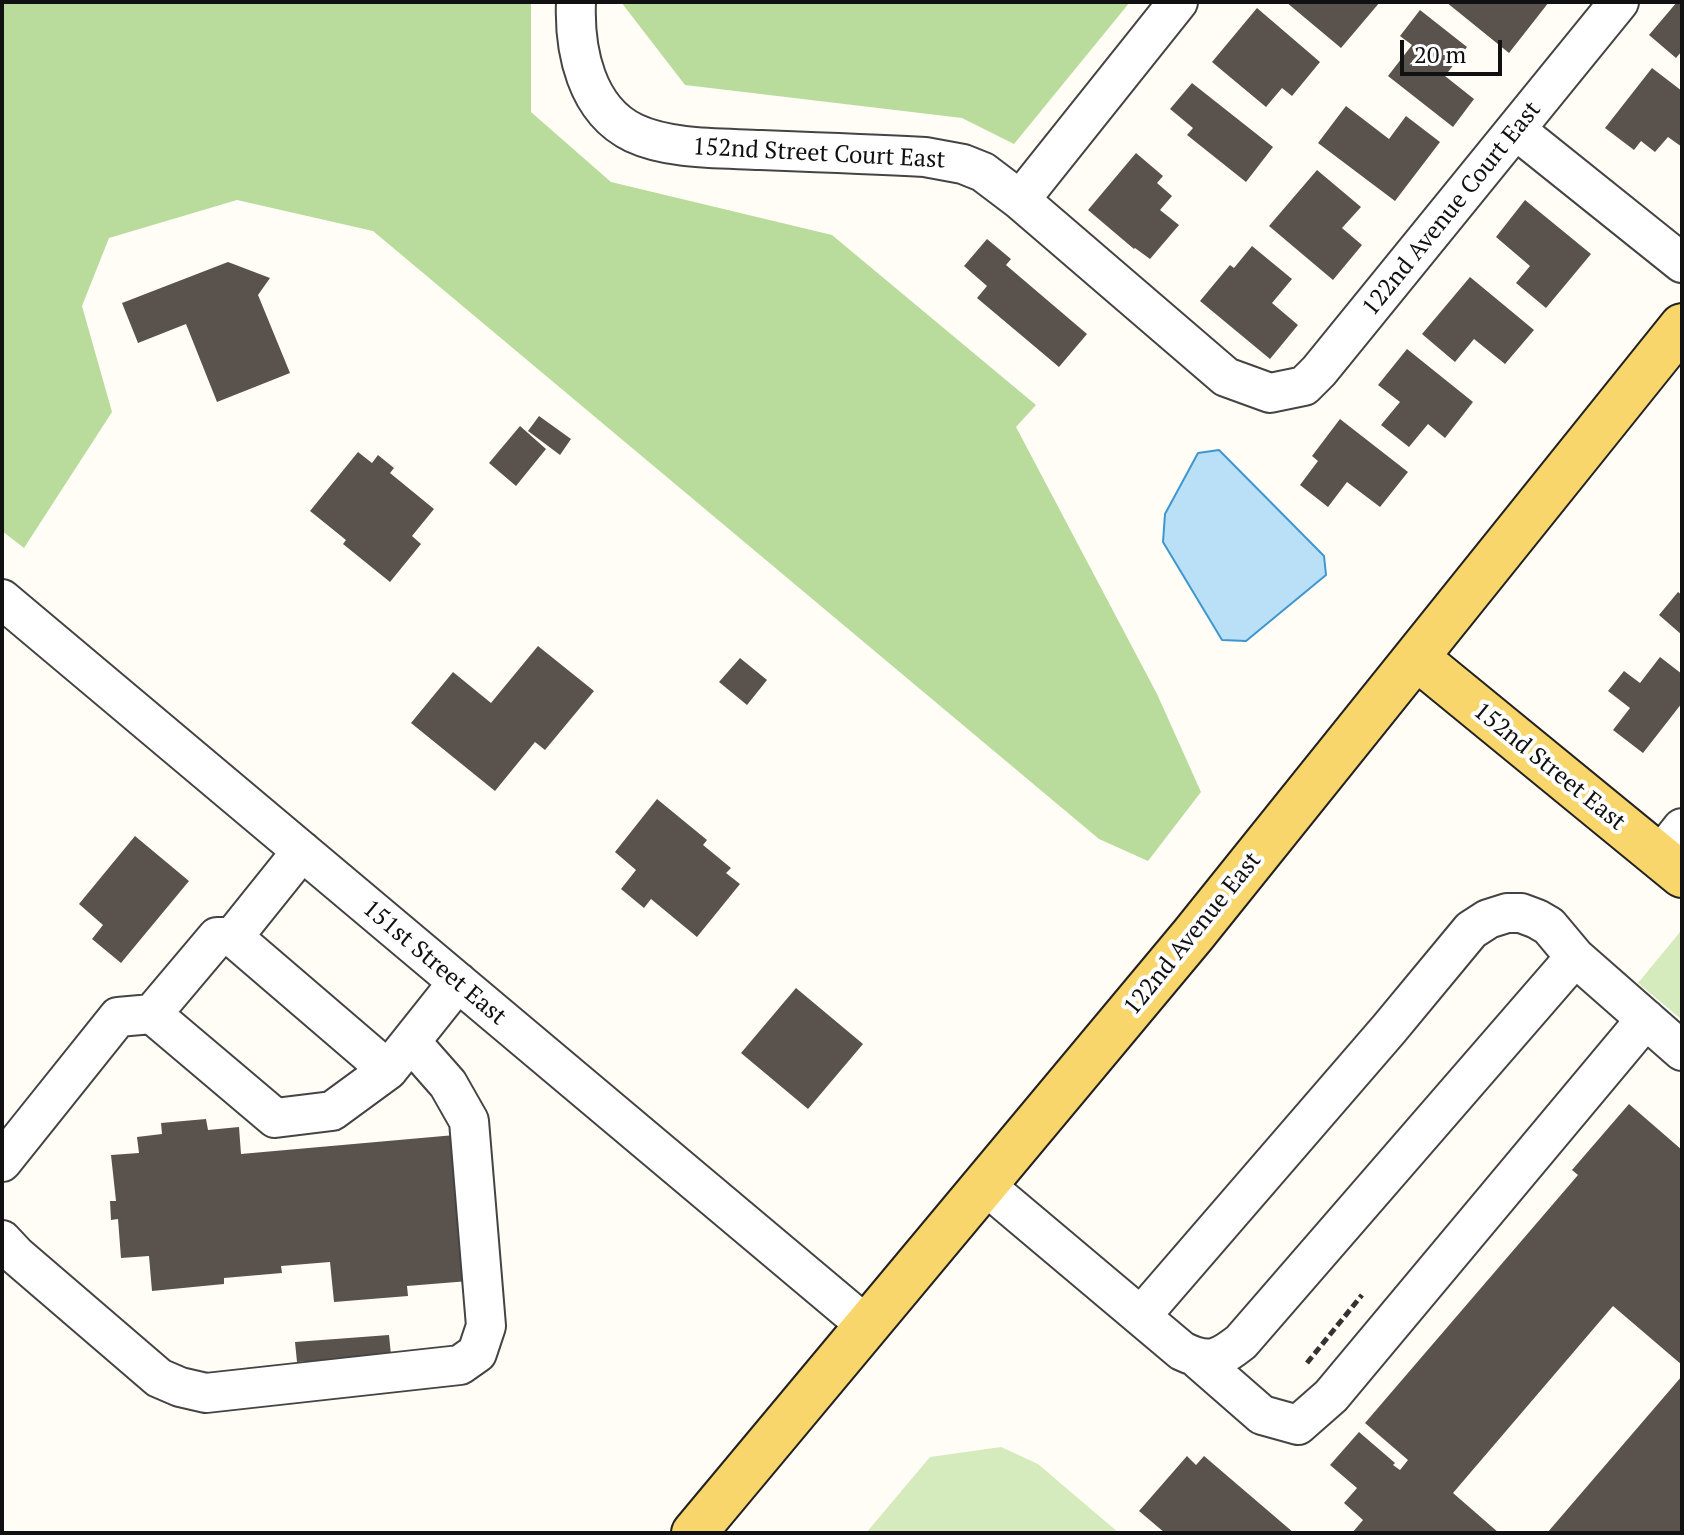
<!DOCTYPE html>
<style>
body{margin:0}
#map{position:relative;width:1684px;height:1535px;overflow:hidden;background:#fffdf5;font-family:"PT Serif",serif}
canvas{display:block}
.frame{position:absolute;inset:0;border:4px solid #111;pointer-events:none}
.scale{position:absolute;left:1400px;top:40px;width:102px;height:36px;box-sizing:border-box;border:4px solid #111;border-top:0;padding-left:10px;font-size:24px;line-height:28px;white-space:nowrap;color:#111;-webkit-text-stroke:6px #fff;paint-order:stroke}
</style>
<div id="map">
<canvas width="1684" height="1535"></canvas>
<div class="frame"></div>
<div class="scale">20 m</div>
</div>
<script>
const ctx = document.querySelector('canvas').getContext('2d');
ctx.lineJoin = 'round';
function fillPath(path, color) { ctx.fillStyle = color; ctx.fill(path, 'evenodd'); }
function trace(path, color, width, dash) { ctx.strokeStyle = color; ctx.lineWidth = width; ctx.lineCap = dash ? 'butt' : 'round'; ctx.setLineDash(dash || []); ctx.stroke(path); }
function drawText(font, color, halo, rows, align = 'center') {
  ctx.font = font + ' "PT Serif",serif'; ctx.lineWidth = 8; ctx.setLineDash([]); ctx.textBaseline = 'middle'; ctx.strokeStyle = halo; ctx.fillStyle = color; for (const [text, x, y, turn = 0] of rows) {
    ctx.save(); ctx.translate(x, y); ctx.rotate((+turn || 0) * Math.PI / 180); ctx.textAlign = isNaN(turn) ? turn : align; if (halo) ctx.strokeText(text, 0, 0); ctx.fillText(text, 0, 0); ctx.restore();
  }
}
fillPath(new Path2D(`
 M1680 932 1682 933V1020L1638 983Z
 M1001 1447 1038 1464 1119 1533H866L930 1457Z`), '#d5ebbd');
fillPath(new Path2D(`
 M2 2H531V112L611 182 832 235 1036 405 1016 427 1157 694 1201 792 1148 861 1099 839 373 231 237 200 109 238 82 306 112 412 24 548 2 531Z
 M621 2H1130L1014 144 962 118 685 85Z`), '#b9dc9c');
const water = new Path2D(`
 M1219 450 1324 556 1326 575 1246 641 1222 640 1163 542 1165 514 1198 453Z`);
fillPath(water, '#b9e0f7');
trace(water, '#3f96cf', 2);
fillPath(new Path2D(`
 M1286 2H1380L1341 48Z
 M1446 2H1549L1509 53Z
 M1677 2H1682V51L1676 58 1649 35Z
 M1257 8 1320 62 1292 96 1282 88 1266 107 1212 62Z
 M1420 10 1467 47 1445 76 1474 99 1453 127 1388 76 1412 45 1400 36Z
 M1652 68 1682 91V147L1668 137 1655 152 1641 141 1634 150 1605 128Z
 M1192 83 1273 147 1246 182 1187 135 1193 128 1170 109Z
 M1346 106 1389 139 1406 116 1440 142 1395 201 1318 143Z
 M1136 153 1163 176 1157 183 1172 196 1160 210 1179 225 1150 259 1135 248 1134 249 1088 210Z
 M1317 170 1361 207 1342 228 1362 245 1333 280 1269 226Z
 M1525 200 1591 254 1546 308 1516 283 1530 266 1496 237Z
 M987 239 1011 259 1006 265 1087 334 1059 367 977 298 987 286 964 266Z
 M1252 246 1292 279 1272 303 1298 325 1270 359 1200 301 1230 265 1234 268Z
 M228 262 270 278 258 295 290 373 217 402 186 324 138 343 122 303Z
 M1470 277 1534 330 1505 364 1474 339 1455 362 1422 334Z
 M1407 349 1473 402 1445 438 1428 424 1409 447 1381 425 1400 402 1378 385Z
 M539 416 571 439 560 455 528 431Z
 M1340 419 1408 472 1380 507 1347 482 1328 507 1300 485 1318 461 1312 456Z
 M520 426 546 449 516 486 489 463Z
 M358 452 372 463 378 455 394 468 390 473 434 509 412 536 421 544 390 582 343 544 346 540 310 511Z
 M1678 592 1682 595V635L1659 615Z
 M538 646 594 691 545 750 535 742 495 791 411 723 453 672 491 703Z
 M1660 657 1682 674V703L1643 753 1613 730 1630 708 1608 691 1624 671 1640 683Z
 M740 658 767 680 747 705 719 682Z
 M657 799 707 840 703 845 731 868 726 873 740 884 697 937 651 899 644 908 621 889 636 870 615 852Z
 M135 836 189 881 121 963 92 939 103 925 79 904Z
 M796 988 863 1044 808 1109 741 1053Z
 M1629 1104 1682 1150V1365L1613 1306 1453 1493 1499 1533H1352L1363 1520 1344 1503 1357 1488 1330 1465 1359 1432 1395 1463 1393 1465 1400 1470 1408 1460 1365 1423 1578 1175 1572 1170Z
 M206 1119 208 1130 239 1127 241 1154 455 1135 469 1281 407 1286 408 1296 334 1302 330 1262 281 1266 282 1273 224 1278V1284L152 1291 149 1256 121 1258 118 1219 111 1220 110 1201H116L111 1155 139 1153 137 1137 162 1134 161 1123Z
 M389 1335 391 1355 297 1362 295 1342Z
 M1682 1376V1533H1547Z
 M1187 1456 1196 1465 1204 1456 1294 1533H1165L1139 1511Z`), '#5a524d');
const minor = new Path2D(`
 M576 2C574 50 586 110 634 133 670 150 722 148 761 150 815 152 870 154 925 157L963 164 983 172 1020 200 1226 377 1270 393 1304 386 1319 371 1619 2
 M1516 130 1682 263
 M1020 200 1178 2
 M2 599 867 1326
 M1659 857 1682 828
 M233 937 302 851
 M152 1014 275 1118 332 1111 388 1070 458 982
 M2 1162 118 1017 152 1014 217 937H233L388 1070
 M986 1186 1182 1351C1209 1364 1218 1360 1241 1342L1575 957
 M2 1240 17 1256 159 1378 180 1387 206 1393 460 1365 477 1353 486 1326 469 1121 448 1084 411 1042
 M1141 1316 1389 1029 1471 930 1488 919 1507 913H1521L1537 919 1549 926 1575 957 1682 1051
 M1199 1360 1262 1415 1298 1425 1331 1396 1646 1019`);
const major = new Path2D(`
 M1417 658 1682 875
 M694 1533 1193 935 1682 326`);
trace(minor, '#444', 42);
trace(major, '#222', 48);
trace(new Path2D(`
 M1307 1363 1362 1295`), '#333', 5, [8, 4]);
trace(minor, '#fff', 38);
trace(major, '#f9d66b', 44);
drawText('24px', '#111', '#fff', [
 ["152nd Street Court East",819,154,3],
 ["122nd Avenue Court East",1452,209,-51],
 ["152nd Street East",1549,767,39],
 ["122nd Avenue East",1193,934,-51],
 ["151st Street East",434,963,40]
]);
</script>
